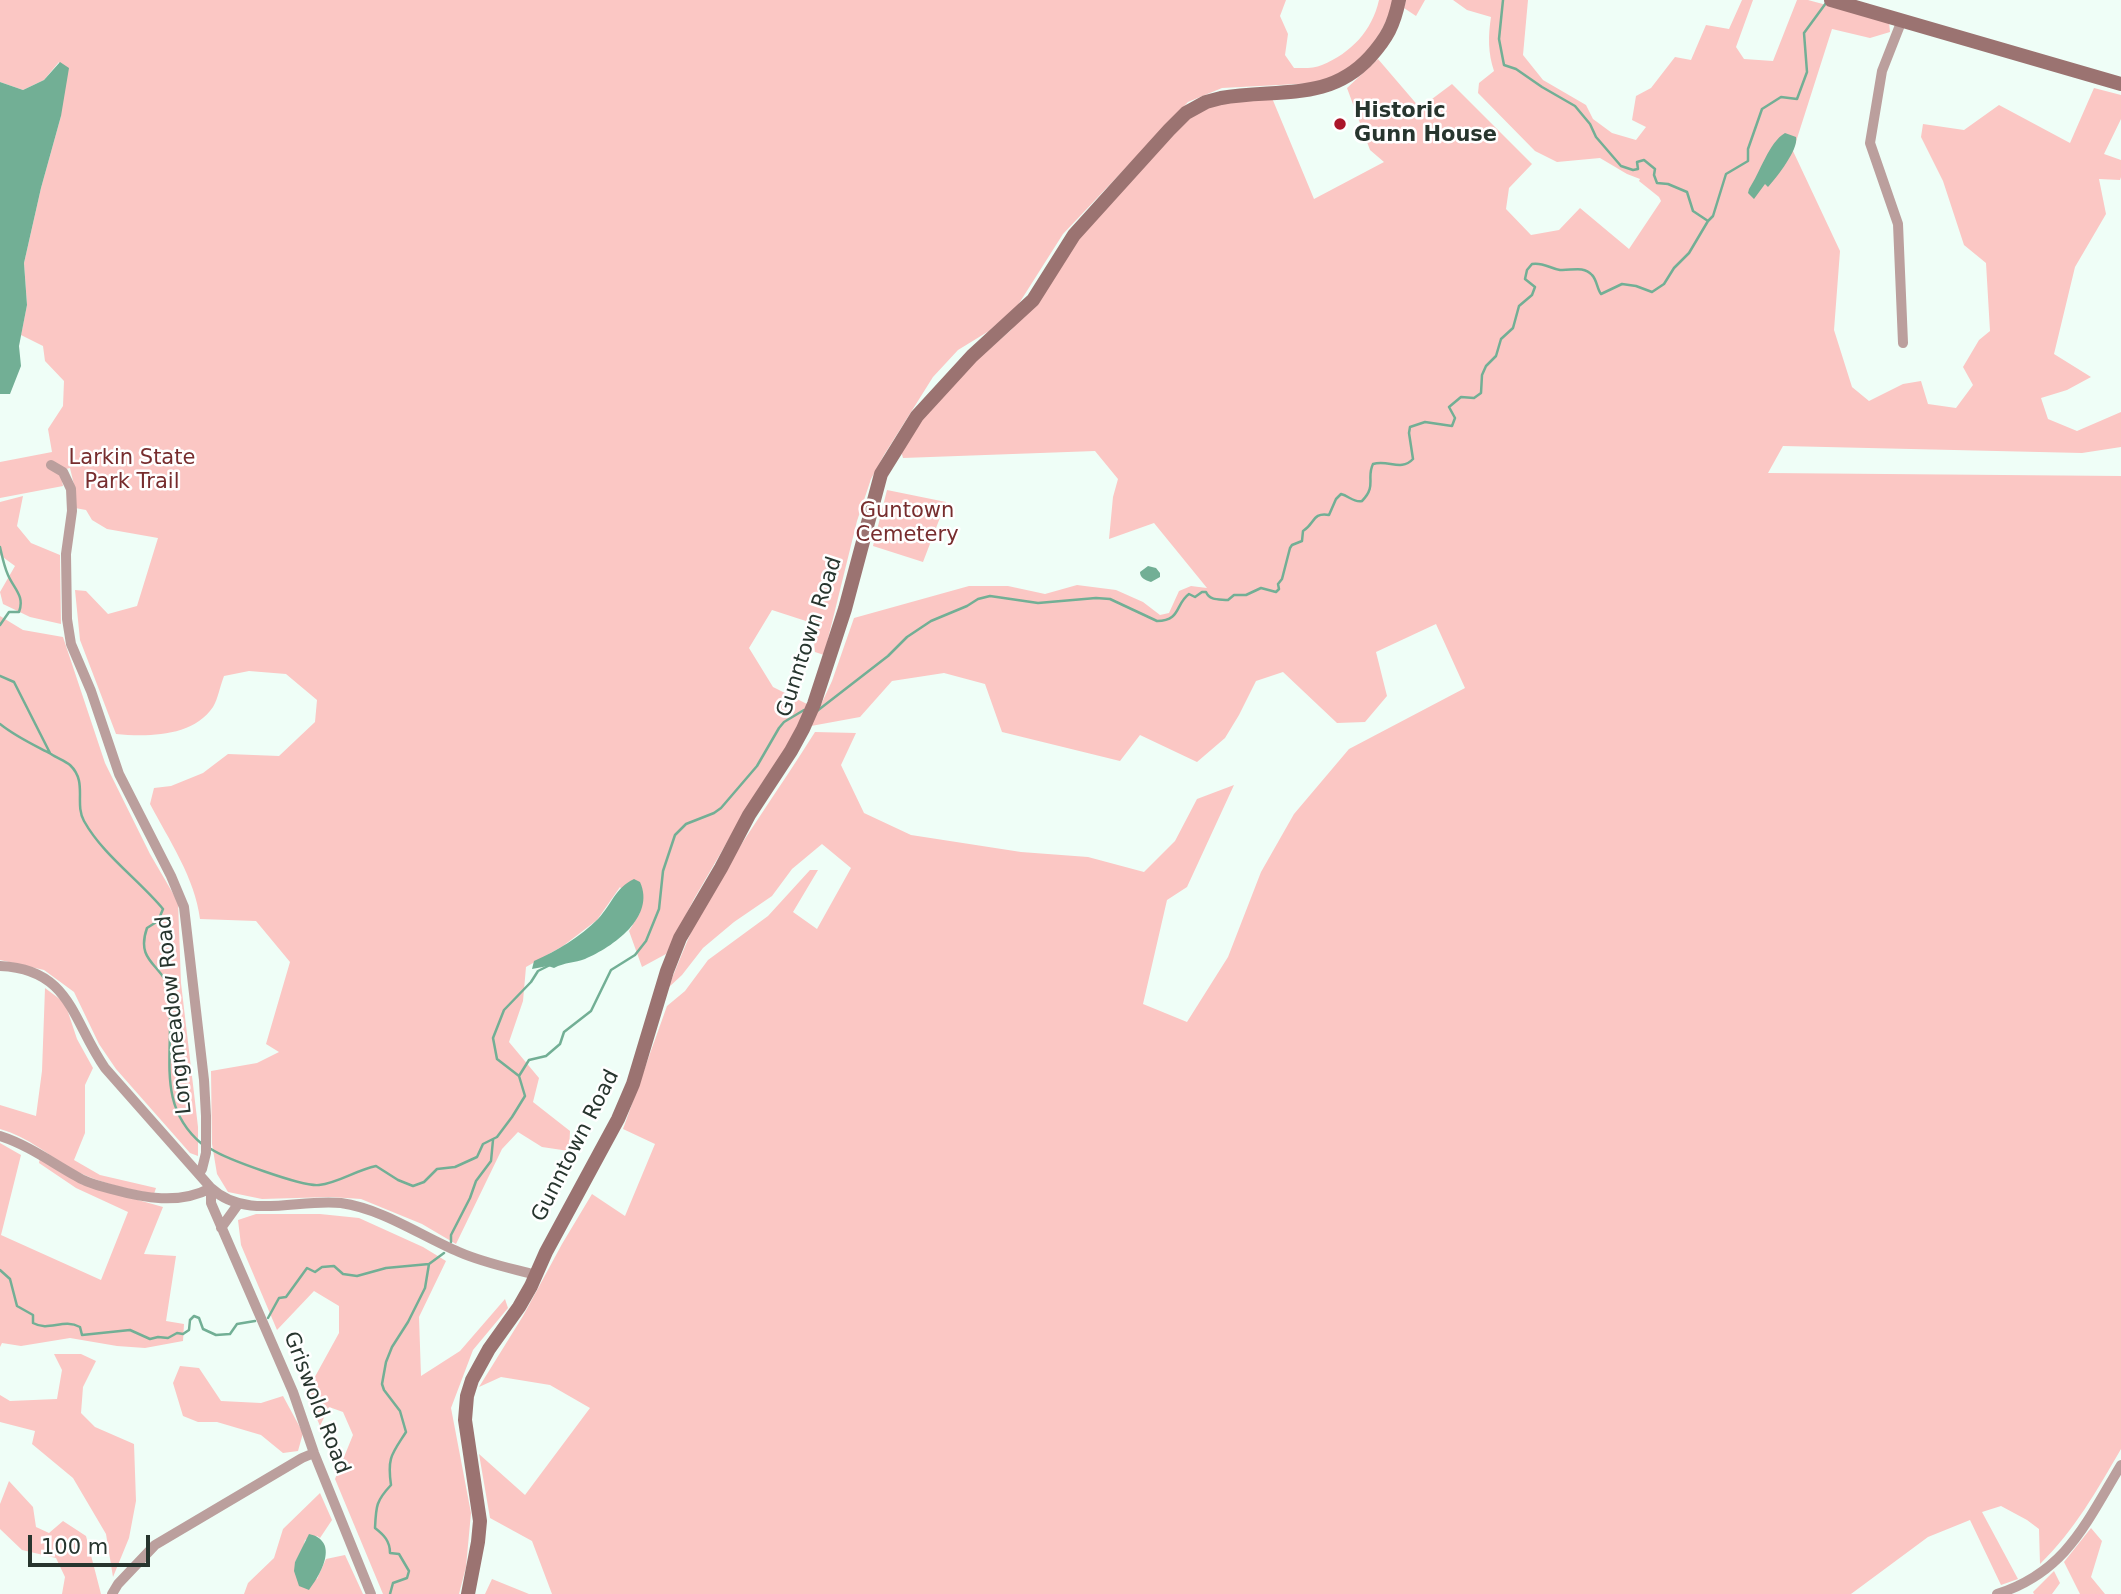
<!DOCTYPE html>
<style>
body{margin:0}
#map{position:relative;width:2121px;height:1594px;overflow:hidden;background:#effef7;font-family:"DejaVu Sans",sans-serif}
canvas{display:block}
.scale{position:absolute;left:28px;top:1535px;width:122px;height:32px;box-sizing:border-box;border:4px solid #27352e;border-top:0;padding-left:9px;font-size:21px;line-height:24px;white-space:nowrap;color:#27352e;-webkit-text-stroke:5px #fff;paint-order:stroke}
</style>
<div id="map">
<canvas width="2121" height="1594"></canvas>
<div class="scale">100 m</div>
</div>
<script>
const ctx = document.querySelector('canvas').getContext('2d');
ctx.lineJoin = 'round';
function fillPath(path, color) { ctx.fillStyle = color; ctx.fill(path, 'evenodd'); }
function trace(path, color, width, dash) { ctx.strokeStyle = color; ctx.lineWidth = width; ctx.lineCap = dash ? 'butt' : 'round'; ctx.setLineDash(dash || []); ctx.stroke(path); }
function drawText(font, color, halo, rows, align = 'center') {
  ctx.font = font + ' "DejaVu Sans",sans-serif'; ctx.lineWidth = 5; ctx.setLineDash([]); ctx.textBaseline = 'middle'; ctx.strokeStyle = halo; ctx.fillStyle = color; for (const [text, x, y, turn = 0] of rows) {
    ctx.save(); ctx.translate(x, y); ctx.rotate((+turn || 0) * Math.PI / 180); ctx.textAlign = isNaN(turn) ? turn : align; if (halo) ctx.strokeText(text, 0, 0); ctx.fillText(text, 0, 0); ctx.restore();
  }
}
fillPath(new Path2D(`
 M0 0H1286L1280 16 1288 34 1285 55 1294 68C1302 68 1314 69 1322 65 1351 53 1372 31 1379 0H1393C1385 37 1354 75 1316 83L1222 88 1188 102 1063 234 1018 305 989 331 958 350 933 377 884 455 871 479 857 521 824 655 815 652 812 623 772 610 749 648 773 687 809 705 794 736 758 789 694 899 666 954 642 967 629 931 640 913 620 887 597 920 563 946 526 967 523 1001 509 1042 539 1078 533 1102 570 1131 569 1151 542 1147 518 1132 502 1149 456 1244 422 1224 361 1199 331 1197 262 1199 228 1192 217 1174 212 1144 211 1071 257 1063 279 1052 266 1044 290 962 256 921 200 919C195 878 169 840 150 804L154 788 171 786 203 773 228 754 279 756 315 722 317 700 286 674 249 671 224 676C220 686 218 699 213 707 193 737 147 737 116 734L80 640 75 590 86 591 108 614 137 606 158 538 107 529 92 520 86 510 75 508V489L70 468 66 469 59 466 63 486 0 498V462L52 452 48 429 63 406 64 381 45 361 43 346 21 335 27 305 24 263 41 188 61 116 59 62 44 80 23 90 0 82Z
 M1406 0H1425L1416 16 1404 8Z
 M1453 0H1528L1523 55 1543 80 1586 105 1593 119 1612 133 1636 140 1646 127 1632 120 1636 96 1651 88 1675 57 1691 60 1706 25 1729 29 1742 0H1753L1736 47 1744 59 1773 61 1797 0H1808L1889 22 1890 32 1870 38 1832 29 1793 151 1840 251 1834 330 1852 387 1869 401 1903 384 1921 381 1928 404 1956 408 1973 385 1963 367 1979 340 1990 331 1986 263 1964 245 1943 181 1921 137 1923 124 1964 130 1999 105 2070 143 2094 88 2121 95V119L2104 154 2121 160V177L2120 180 2099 179 2106 214 2075 267 2054 354 2091 377 2067 390 2041 398 2048 419 2077 431 2121 412V447L2082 453 1783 446 1768 473 2121 476V1449C2097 1490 2075 1530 2040 1564L2039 1529 2027 1520 2001 1506 1982 1512 2018 1579 2001 1585 1970 1520 1928 1537 1851 1594H552L532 1541 490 1518 479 1454 525 1495 590 1408 550 1385 501 1377 479 1387 523 1316 562 1244 592 1194 625 1216 655 1144 623 1129 667 1006 685 991 708 960 768 916 810 870H818L793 912 817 929 851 868 822 844 792 869 772 896 734 922 703 948 682 975 668 988C680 960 690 931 705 904 738 845 779 790 815 732L856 733 841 765 864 813 911 835 1021 852 1088 857 1144 872 1175 841 1197 799 1234 785 1187 887 1167 900 1143 1004 1187 1022 1228 957 1261 872 1294 814 1349 749 1465 688 1436 624 1376 652 1387 696 1365 722 1337 723 1283 672 1256 681 1239 715 1225 738 1197 762 1140 735 1120 761 1002 732 985 684 944 673 892 681 860 717 811 726 832 681 854 618 969 586H1008L1045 594 1077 585 1116 590 1143 602 1160 615 1169 613 1179 591 1191 586 1207 588 1154 523 1109 539 1113 497 1118 479 1095 451 903 458 901 451 918 424 956 378 1011 330 1088 226 1194 113 1213 104 1272 98 1314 199 1384 162 1370 150 1347 88 1378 59 1420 108 1452 84 1532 164 1509 188 1506 209 1531 235 1559 230 1580 208 1629 249 1661 201 1659 197 1639 181 1640 179 1627 174 1600 158 1557 162 1535 151 1478 93 1479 83 1494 71C1488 53 1488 36 1491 17L1467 10Z
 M887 490 946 502 923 562 873 546Z
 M23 496 17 526 31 543 60 555 61 624 30 617 3 604 0 592 15 566 0 555V502Z
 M0 616 23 630 63 637 105 763 150 854 178 902 181 983 198 1127V1156L190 1153 116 1069 99 1044 74 992 44 970 0 960Z
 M45 988 65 1003 77 1039 93 1068 85 1085V1133L74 1160 100 1175 156 1188 154 1194C129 1189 99 1183 76 1171 50 1157 29 1137 0 1129V1105L36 1116 42 1071Z
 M0 1143 21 1155 1 1235 101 1280 128 1212 76 1188 39 1163 40 1157 81 1184 163 1207 144 1254 176 1256 166 1321 184 1324 183 1341 145 1348 117 1346 70 1338 21 1346 2 1343 0 1347Z
 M256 1214H320L359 1218 423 1247 446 1261 419 1317 421 1376 460 1351 505 1299 508 1308 473 1350 451 1408 471 1513 466 1567 459 1594H383L335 1479 353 1435 343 1412 329 1407 320 1426 306 1393 339 1333V1306L314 1291 277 1330 241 1245 238 1220Z
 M54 1354H81L96 1361 83 1387 81 1413 95 1427 134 1444 136 1501 129 1538 113 1577 106 1534 73 1478 32 1444 35 1431 0 1422V1395L10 1401 57 1399 62 1370Z
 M180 1366 199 1368 221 1401 261 1403 283 1396 303 1433 298 1451 283 1453 261 1435 217 1422H198L183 1416 173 1383Z
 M9 1481 33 1507 36 1527 49 1533 63 1521 86 1536 101 1594H62L65 1577 56 1558 22 1550 0 1529V1504Z
 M320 1493 332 1520 320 1538 317 1536 305 1540 303 1549 295 1562 317 1579 326 1559 345 1555 363 1594H244L248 1583 274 1558 283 1529Z
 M2091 1528 2102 1541 2091 1577 2105 1594H2080L2064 1562Z
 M2054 1571 2060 1583 2052 1594H2034L2033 1592Z
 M492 1579 529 1594H485Z`), '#fbc7c4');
fillPath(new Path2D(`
 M60 62 69 68 61 116 41 188 24 263 27 305 19 346 21 366 10 394H0V82L23 90 44 80Z
 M1785 133 1796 137C1799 149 1777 177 1768 187L1765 184 1754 199 1748 193 1749 189C1760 173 1769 142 1785 133Z
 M1148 566 1156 568 1160 573V577L1151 582C1145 580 1140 578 1140 572Z
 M634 879 640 882C656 917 613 947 585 959 575 963 565 962 554 968L548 966 532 969 534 961C557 951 580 937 598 919 612 904 615 888 634 879Z
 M309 1534C340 1541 321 1574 309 1590L299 1586 294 1571 295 1562Z`), '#72af95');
trace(new Path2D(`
 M1503 0 1499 39 1504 65 1516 69 1542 87 1575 106 1590 124 1596 137 1621 166 1633 170 1638 169 1637 162 1644 160 1655 169 1654 175 1657 183 1668 184 1687 192 1693 211 1708 221
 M0 547C2 556 4 566 8 575 14 589 25 596 19 612H9L0 625
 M0 676 14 682 50 753
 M817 711 888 656 907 637 931 621 967 606 978 599 990 596 1038 603 1096 598 1110 599 1157 621C1181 621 1175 604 1189 594L1195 597 1202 592H1206C1210 601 1219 599 1228 600L1234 595H1246L1261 588 1276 592 1279 589 1278 584 1282 579 1290 548 1292 545 1302 541 1303 531C1315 524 1312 512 1329 515L1336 499 1341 494C1349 496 1354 503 1362 501 1377 486 1366 478 1373 464 1388 459 1401 472 1413 459L1409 433 1410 427 1425 422 1452 426 1455 418 1449 407 1461 397 1474 398 1481 393 1482 375 1486 366 1496 356 1501 339 1513 328 1519 306 1532 295 1535 287 1525 279 1527 270 1532 264C1543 262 1549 268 1560 270 1571 271 1583 265 1592 275 1597 280 1597 289 1601 294L1622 284 1636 286 1652 292 1664 284 1674 268 1689 253 1708 221 1713 216 1726 174 1748 161V149L1762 109 1781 97 1797 99 1807 72 1804 33 1826 3
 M0 724C16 737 34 745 51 754 57 758 65 761 70 765 88 782 74 803 84 821 103 855 138 879 163 909L158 921 147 928C135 962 162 964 170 990 173 998 170 1009 170 1017 171 1065 160 1109 202 1144
 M519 1076 529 1060 546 1056 560 1044 564 1032 591 1011 611 970 635 955 646 941 659 909 663 871 675 835 686 824 714 813 721 808 757 766 779 728 784 722 804 710
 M211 1149C226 1159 303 1187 319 1185 339 1183 356 1170 376 1166L398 1180 413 1186 424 1182 437 1169 455 1167 477 1157 483 1144 497 1137 512 1117 525 1096 519 1076 497 1059 493 1038 504 1010 531 982 538 971 550 965
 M451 1242V1235L470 1198 476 1181 491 1161 493 1140
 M0 1270 10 1279 17 1306 33 1315V1323C49 1332 63 1318 80 1327L82 1335 130 1330 150 1339 158 1337 168 1338 177 1333 183 1334 189 1330 190 1320 194 1316 199 1318 203 1329 216 1335 230 1334 237 1324 255 1321
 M268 1318 279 1298 286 1297 307 1268 315 1272 322 1267 334 1266 343 1274 357 1276 386 1268 429 1264 444 1253
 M390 1594 393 1583 407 1578 409 1571 399 1554 390 1553C390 1541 384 1535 375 1528 376 1506 376 1501 391 1485 387 1457 392 1454 406 1432L400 1411 384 1390 382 1384 386 1362 392 1347 408 1322 425 1288 429 1264`), '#72af95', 2.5);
trace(new Path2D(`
 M1902 20 1882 71 1870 143 1898 224 1903 343
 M51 465 63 472 71 489 72 511 66 554 67 619 71 644 91 691 119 774 171 876 184 907 204 1080 206 1116V1153L202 1169 199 1174
 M0 966C71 969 72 1021 105 1068L211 1188C246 1221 299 1198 341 1203 383 1209 421 1236 459 1252 484 1263 510 1268 536 1275
 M0 1136C28 1145 51 1162 76 1176 86 1183 100 1186 111 1189 144 1198 179 1205 211 1188
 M211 1188V1203L293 1392 314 1453 371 1594
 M221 1228 239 1203
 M112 1594 118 1584 155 1545 302 1458 314 1453
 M1997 1594C2066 1572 2086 1523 2121 1465`), '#bb9f9d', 10);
trace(new Path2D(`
 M1831 0 2121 84
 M468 1594 478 1542 480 1521 465 1420 467 1396 472 1380 489 1349 519 1307 531 1286 546 1252 618 1119 633 1084 667 971 680 938 721 868 749 815 791 751 803 729 814 704 845 609 881 474 917 416 972 356 1033 300 1074 235 1169 130 1186 113 1206 102 1221 98C1276 88 1328 103 1370 57 1387 38 1394 25 1399 0`), '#9b7371', 14);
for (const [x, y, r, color] of [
 [1340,124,7,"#ab162a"]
]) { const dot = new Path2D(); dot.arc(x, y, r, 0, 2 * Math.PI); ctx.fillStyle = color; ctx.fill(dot); trace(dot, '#fff', 2.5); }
drawText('bold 21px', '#27352e', '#fff', [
 ["Historic",1354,112],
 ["Gunn House",1354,136]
], 'left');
drawText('21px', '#772d2e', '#fff', [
 ["Larkin State",132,459],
 ["Park Trail",132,483],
 ["Guntown",907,512],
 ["Cemetery",907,536]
]);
drawText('21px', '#27352e', '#fff', [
 ["Gunntown Road",810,637,-72],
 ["Longmeadow Road",175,1015,-96],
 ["Gunntown Road",576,1146,-63],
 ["Griswold Road",316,1403,69]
]);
</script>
